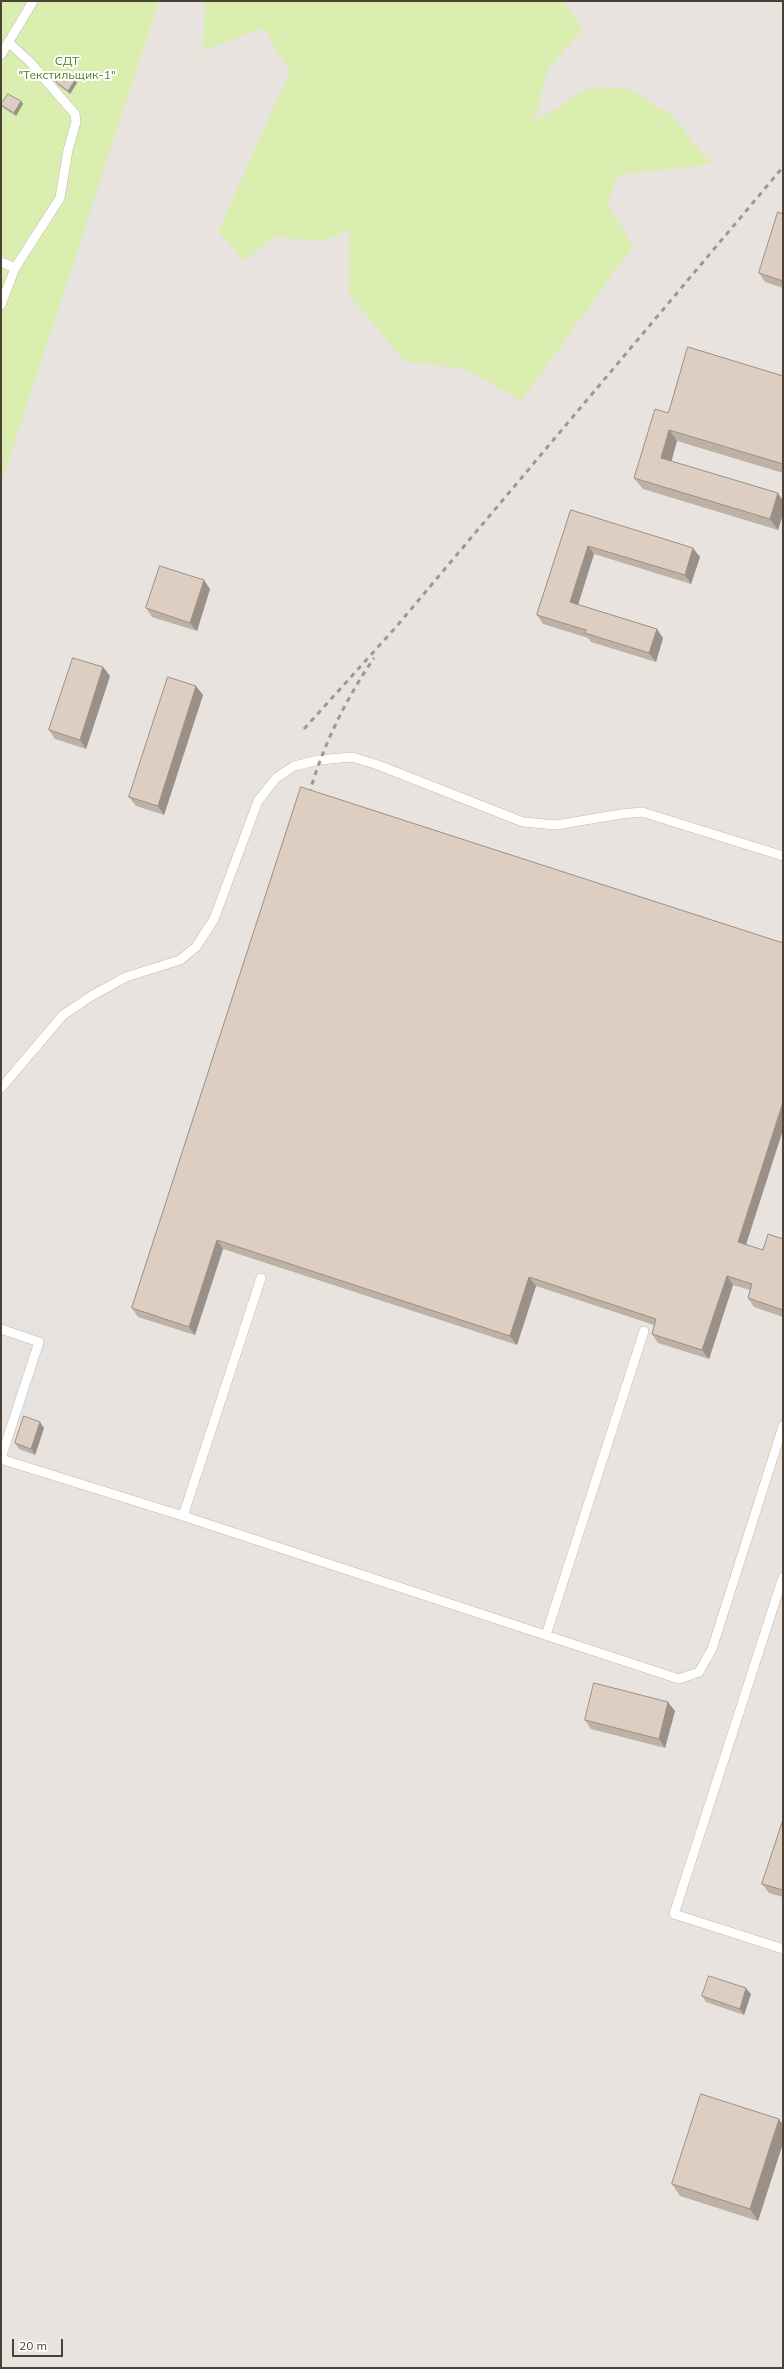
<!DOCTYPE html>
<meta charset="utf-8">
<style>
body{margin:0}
#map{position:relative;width:784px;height:2369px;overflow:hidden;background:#f7f1ea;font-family:Mulish,sans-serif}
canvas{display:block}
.frame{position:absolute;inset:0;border:2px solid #4c4137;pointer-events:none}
.scale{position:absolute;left:12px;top:2339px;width:51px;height:18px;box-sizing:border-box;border:2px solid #4c4137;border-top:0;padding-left:5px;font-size:12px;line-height:14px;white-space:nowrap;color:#4c4137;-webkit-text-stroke:3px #fff;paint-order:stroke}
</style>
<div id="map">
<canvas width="784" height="2369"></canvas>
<div class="frame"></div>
<div class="scale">20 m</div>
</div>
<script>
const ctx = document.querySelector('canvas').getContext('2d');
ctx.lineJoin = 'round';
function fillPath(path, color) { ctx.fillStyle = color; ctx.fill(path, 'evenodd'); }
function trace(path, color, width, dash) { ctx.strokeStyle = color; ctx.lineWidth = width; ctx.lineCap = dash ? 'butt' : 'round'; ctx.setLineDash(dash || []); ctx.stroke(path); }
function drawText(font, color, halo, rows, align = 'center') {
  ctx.font = font + ' Mulish,sans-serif'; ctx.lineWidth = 4; ctx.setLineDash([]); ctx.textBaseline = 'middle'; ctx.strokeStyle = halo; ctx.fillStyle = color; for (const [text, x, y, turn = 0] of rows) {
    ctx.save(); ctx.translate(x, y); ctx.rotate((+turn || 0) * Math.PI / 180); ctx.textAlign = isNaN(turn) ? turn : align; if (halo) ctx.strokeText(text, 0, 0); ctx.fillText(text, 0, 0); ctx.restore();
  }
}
fillPath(new Path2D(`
 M159 1H783V2368H1V476Z`), '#e9e3df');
fillPath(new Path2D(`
 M1 1H159L1 485Z
 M205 1H563L583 30 548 69 534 122 587 89 627 88 670 114 712 164 617 175 608 204 633 246 521 401 465 369 404 361 349 294 350 230 323 241 275 237 244 260 218 232 290 71 263 28 203 51Z`), '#daeeb0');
fillPath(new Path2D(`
 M1 1301 71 1324 38 1423 20 1439 1 1432Z`), '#e5e2df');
const service = new Path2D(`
 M1 55 33 1
 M1 262 15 268
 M1 305 15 268 60 198 68 150 76 122 75 114 30 62 8 42
 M1 1088 63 1015 93 995 126 977 180 960 196 947 214 919 258 801 276 778 294 766 319 760 352 757 378 765 523 822 556 825 621 814 642 812 783 856
 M1 1329 39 1342 1 1458
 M1 1459 183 1516 679 1679 699 1672 712 1649 783 1426
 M183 1516 261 1278
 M783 1577 674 1914 783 1949
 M546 1635 644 1331`);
trace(service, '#c3b8ac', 10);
trace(service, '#fff', 9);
trace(new Path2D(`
 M304 729 396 627 783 167
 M309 794C323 746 345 700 374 658`), '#999', 3, [5, 5]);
fillPath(new Path2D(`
 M56 82 77 83 70 94 58 85Z
 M21 101 23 104 16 116 3 108 1 105Z
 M783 214V288L765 282 759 273Z
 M783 376V473L677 441 671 461 783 501V514L778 530 643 489 634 478 668 413Z
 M571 510 700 557 691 584 594 554 578 605 663 638 656 662 591 642 588 638 543 624 537 615Z
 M210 589 197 631 152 617 146 608Z
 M103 667 110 676 86 749 55 739 49 730Z
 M203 695 164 815 136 806 129 797Z
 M301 787 746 1244 763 1250 783 1239V1317L754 1307 748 1298 750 1290 733 1285 709 1359 658 1343 652 1334 654 1325 536 1286 517 1345 223 1249 195 1335 138 1317 132 1308Z
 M44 1428 35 1455 19 1449 15 1443Z
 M675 1711 665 1748 591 1729 585 1720Z
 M783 1820V1897L769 1893 762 1884Z
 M751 1994 744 2015 706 2002 702 1996Z
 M783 2125V2143L758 2221 680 2196 672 2184Z`), '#beb1a6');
fillPath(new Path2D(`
 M75 80 77 83 70 94 68 91Z
 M21 101 23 104 16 116 14 113Z
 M669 430 677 441 669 470 661 458Z
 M778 493 783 501V514L778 530 770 519Z
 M588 546 594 554 576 611 570 602Z
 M693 548 700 557 691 584 685 575Z
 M204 580 210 589 197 631 190 623Z
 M657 629 663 638 656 662 649 653Z
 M103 667 110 676 86 749 80 740Z
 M196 686 203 695 164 815 158 806Z
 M783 1102V1130L744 1251 738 1242Z
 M217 1240 223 1249 195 1335 189 1327Z
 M727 1276 733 1285 709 1359 702 1350Z
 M529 1277 536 1286 517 1345 510 1336Z
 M40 1422 44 1428 35 1455 31 1449Z
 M668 1702 675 1711 665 1748 659 1739Z
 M746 1988 751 1994 744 2015 740 2009Z
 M779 2119 783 2125V2143L758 2221 750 2209Z`), '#9b9087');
const building = new Path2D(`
 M63 72 75 80 68 91 56 82Z
 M8 94 21 101 14 113 1 105Z
 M778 212 783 214V281L759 273Z
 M688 347 783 376V464L669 430 661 458 778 493 770 519 634 478 655 409 668 413Z
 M571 510 693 548 685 575 588 546 570 602 657 629 649 653 585 633 586 630 537 615Z
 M160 566 204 580 190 623 146 608Z
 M73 658 103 667 80 740 49 730Z
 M168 677 196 686 158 806 129 797Z
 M301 787 783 943V1102L738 1242 763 1250 768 1234 783 1239V1310L748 1298 752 1284 727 1276 702 1350 652 1334 656 1319 529 1277 510 1336 217 1240 189 1327 132 1308Z
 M24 1416 40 1422 31 1449 15 1443Z
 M594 1683 668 1702 659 1739 585 1720Z
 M783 1820V1890L762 1884Z
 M709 1976 746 1988 740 2009 702 1996Z
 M701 2094 779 2119 750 2209 672 2184Z`);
fillPath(building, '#ddcec1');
trace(building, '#9b9087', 1);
drawText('12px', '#527f22', '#fff', [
 ["СДТ",67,61],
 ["\"Текстильщик-1\"",67,75]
]);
</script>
